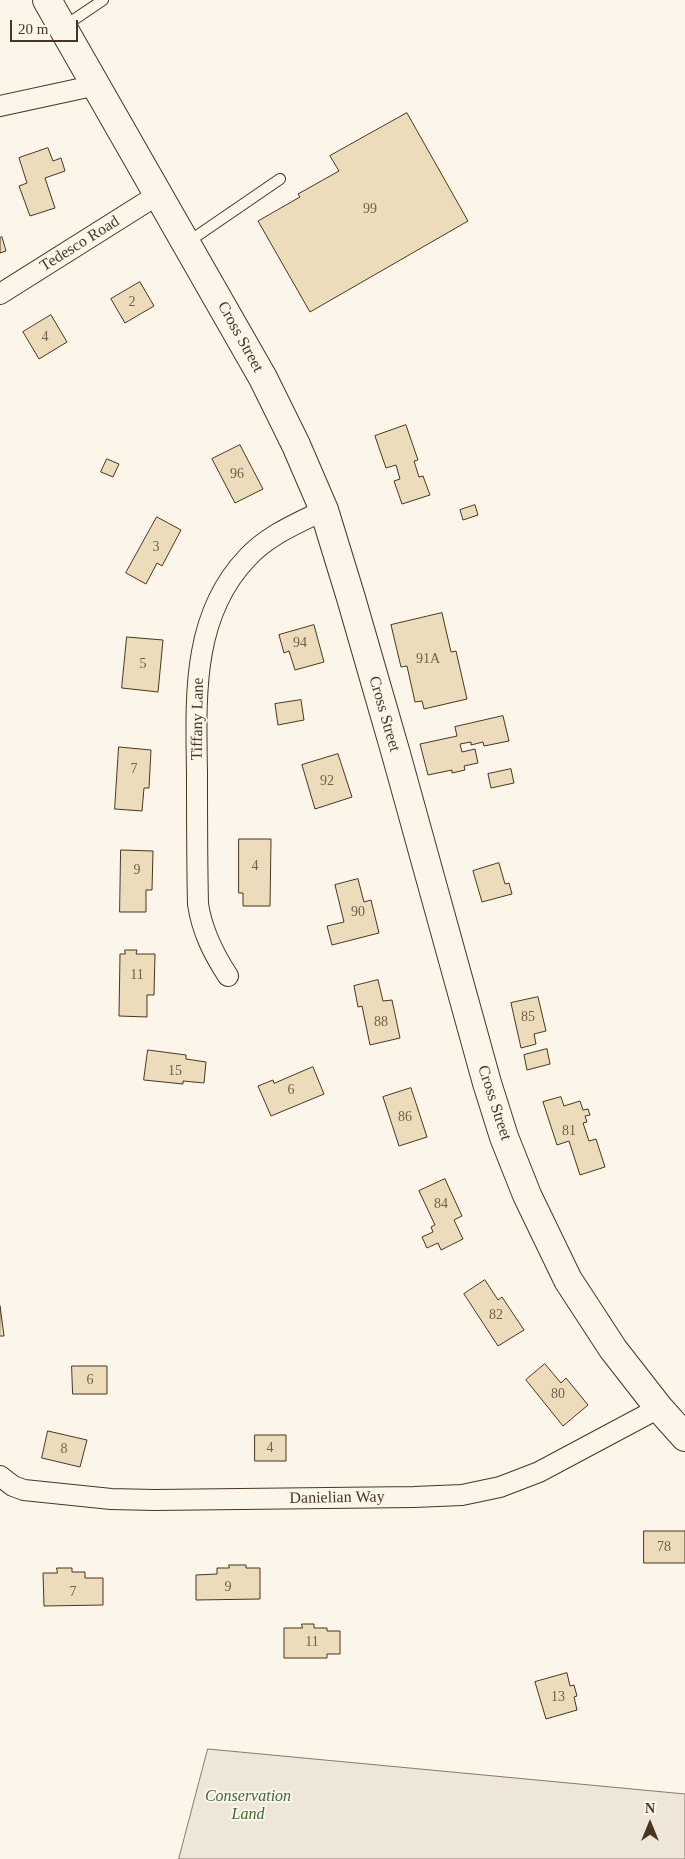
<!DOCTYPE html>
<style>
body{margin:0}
#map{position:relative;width:685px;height:1859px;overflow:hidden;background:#fbf6e9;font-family:"Times New Roman",serif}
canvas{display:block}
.north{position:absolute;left:625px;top:1799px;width:50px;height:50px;-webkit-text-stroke:4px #fbf6e9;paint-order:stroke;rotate:0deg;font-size:14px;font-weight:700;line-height:20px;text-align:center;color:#4a3520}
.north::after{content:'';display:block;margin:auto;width:18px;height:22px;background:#4a3520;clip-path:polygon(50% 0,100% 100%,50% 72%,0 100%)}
.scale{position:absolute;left:10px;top:20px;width:68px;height:22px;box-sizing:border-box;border:2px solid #4a3520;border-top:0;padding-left:6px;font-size:15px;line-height:18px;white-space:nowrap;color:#4a3520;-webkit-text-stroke:4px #fbf6e9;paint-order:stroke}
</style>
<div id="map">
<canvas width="685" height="1859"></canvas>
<div class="north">N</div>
<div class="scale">20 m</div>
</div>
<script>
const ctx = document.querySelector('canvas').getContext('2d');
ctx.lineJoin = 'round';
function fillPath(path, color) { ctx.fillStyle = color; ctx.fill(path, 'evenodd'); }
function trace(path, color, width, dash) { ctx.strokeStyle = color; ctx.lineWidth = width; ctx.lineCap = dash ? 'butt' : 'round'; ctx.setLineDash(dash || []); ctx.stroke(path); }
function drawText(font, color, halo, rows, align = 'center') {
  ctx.font = font + ' "Times New Roman",serif'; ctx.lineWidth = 4; ctx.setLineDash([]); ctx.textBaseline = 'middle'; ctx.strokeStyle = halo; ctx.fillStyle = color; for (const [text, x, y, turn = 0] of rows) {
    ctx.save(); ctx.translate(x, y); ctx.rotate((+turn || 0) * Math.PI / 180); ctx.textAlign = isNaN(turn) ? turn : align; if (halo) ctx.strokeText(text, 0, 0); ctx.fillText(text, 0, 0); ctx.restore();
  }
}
const green = new Path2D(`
 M208 1749 685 1794V1859H179Z`);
fillPath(green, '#ede6d9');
trace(green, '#887966', 1);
const building = new Path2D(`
 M407 113 468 221 310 312 258 221 300 197 298 194 339 171 330 156Z
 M48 148 53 161 61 158 65 171 45 178 55 208 30 216 19 186 27 183 19 158Z
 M2 237 6 251 0 253V238Z
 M140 282 154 306 125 323 111 299Z
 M51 315 67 342 39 359 23 332Z
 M406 425 418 460 414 461 419 477 423 476 430 495 402 504 394 481 400 479 396 465 386 468 375 436Z
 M240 445 263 489 235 503 212 459Z
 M107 459 119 464 113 477 101 472Z
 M475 505 478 515 463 520 460 510Z
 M157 517 181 530 162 566 157 563 146 584 126 573Z
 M442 613 451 652 456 651 467 699 424 709 422 701 415 702 407 666 401 667 391 625Z
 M314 625 324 662 295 670 289 651 284 653 279 635Z
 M127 637 163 640 158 692 122 688Z
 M301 700 304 720 278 725 275 704Z
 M503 716 509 741 484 746 483 742 471 745V742L460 744 462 752 475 749 478 763 464 766 465 770 452 773V770L428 775 420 744 457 736 455 727Z
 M119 747 151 750 149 788H144L142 811 115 809Z
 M338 754 352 797 315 809 302 765Z
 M511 769 514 783 491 788 488 774Z
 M239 839H271L270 906H243V893H239Z
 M121 850 153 851 152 890H146V912H120Z
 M499 863 505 884 509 883 512 894 482 902 473 871Z
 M358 879 364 902 371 900 379 933 332 945 327 926 344 922 335 885Z
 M125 950H137L136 954H155L154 995H147V1017L119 1016 120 954H125Z
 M378 980 383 1001 392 1000 400 1038 370 1045 362 1006 358 1007 354 986Z
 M538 997 546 1031 534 1034 536 1044 521 1048 511 1003Z
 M547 1049 550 1064 527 1070 524 1055Z
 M148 1050 186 1055V1059L206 1062 204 1083 183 1081V1084L144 1080Z
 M313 1067 324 1094 271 1116 258 1086 273 1080 274 1083Z
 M411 1088 427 1137 399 1146 383 1097Z
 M561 1097 564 1106 580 1101 583 1110 588 1109 590 1115 585 1116 587 1122 583 1123 589 1141 596 1139 605 1167 580 1175 569 1141 557 1145 543 1102Z
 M445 1179 462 1216 454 1220 463 1239 441 1250 438 1243 427 1248 422 1237 433 1232 431 1227 435 1225 419 1191Z
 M485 1280 498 1300 502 1297 524 1330 498 1346 464 1294Z
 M0 1306 4 1336H0Z
 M545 1364 561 1383 566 1378 588 1405 563 1426 526 1380Z
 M72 1366H107V1394H73Z
 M48 1431 87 1440 80 1467 42 1458Z
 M255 1435H286V1461H255Z
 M644 1531H685V1563H644Z
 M229 1565H246V1568H260V1599L196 1600V1575L217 1574V1568H229Z
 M57 1568H72V1572H85V1578H103V1605L44 1606 43 1573H57Z
 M302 1624H314V1628H327V1631H340V1654H327V1658H284V1628H302Z
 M567 1673 570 1686 574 1685 577 1696 574 1697 577 1710 546 1719 535 1682Z`);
fillPath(building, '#ecdcbc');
trace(building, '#4a3520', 1);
const lane = new Path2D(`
 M63 27 103 0
 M188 242 280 179`);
const street = new Path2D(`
 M0 106 97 85
 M0 294 159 194
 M228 976C213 953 202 931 198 904 197 861 197 818 197 774 196 699 191 617 247 558 268 535 296 524 324 510
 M0 1476 13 1486 24 1490 111 1499 154 1500 414 1497 462 1495 500 1487 539 1472 659 1408`);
const secondary = new Path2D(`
 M47 0 263 378 296 445 324 510 351 598 396 754 487 1083 504 1137 527 1195 568 1280 613 1349 659 1408 685 1437`);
trace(lane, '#4a3520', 12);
trace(street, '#4a3520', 22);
trace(secondary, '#4a3520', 30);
trace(lane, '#fbf6e9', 10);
trace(street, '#fbf6e9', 20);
trace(secondary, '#fbf6e9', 28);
drawText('14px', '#725f47', null, [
 ["99",370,209],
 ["2",132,302],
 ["4",45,337],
 ["96",237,474],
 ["3",156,547],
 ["94",300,643],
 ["91A",428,659],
 ["5",143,664],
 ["7",134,769],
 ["92",327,781],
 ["4",255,866],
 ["9",137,870],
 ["90",358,912],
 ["11",137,975],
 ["85",528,1017],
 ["88",381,1022],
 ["15",175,1071],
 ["6",291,1090],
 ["86",405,1117],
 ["81",569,1131],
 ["84",441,1204],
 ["82",496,1315],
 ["6",90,1380],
 ["80",558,1394],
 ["4",270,1448],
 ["8",64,1449],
 ["78",664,1547],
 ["9",228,1587],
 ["7",73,1592],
 ["11",312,1642],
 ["13",558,1697]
]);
drawText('16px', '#4a3520', '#fbf6e9', [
 ["Tedesco Road",80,244,-32],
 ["Cross Street",240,337,61],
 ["Cross Street",384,714,74],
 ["Tiffany Lane",198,719,-89],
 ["Cross Street",494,1103,72],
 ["Danielian Way",337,1498,-1]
]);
drawText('italic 16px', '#436837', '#fbf6e9', [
 ["Conservation",248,1797],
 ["Land",248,1815]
]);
</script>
